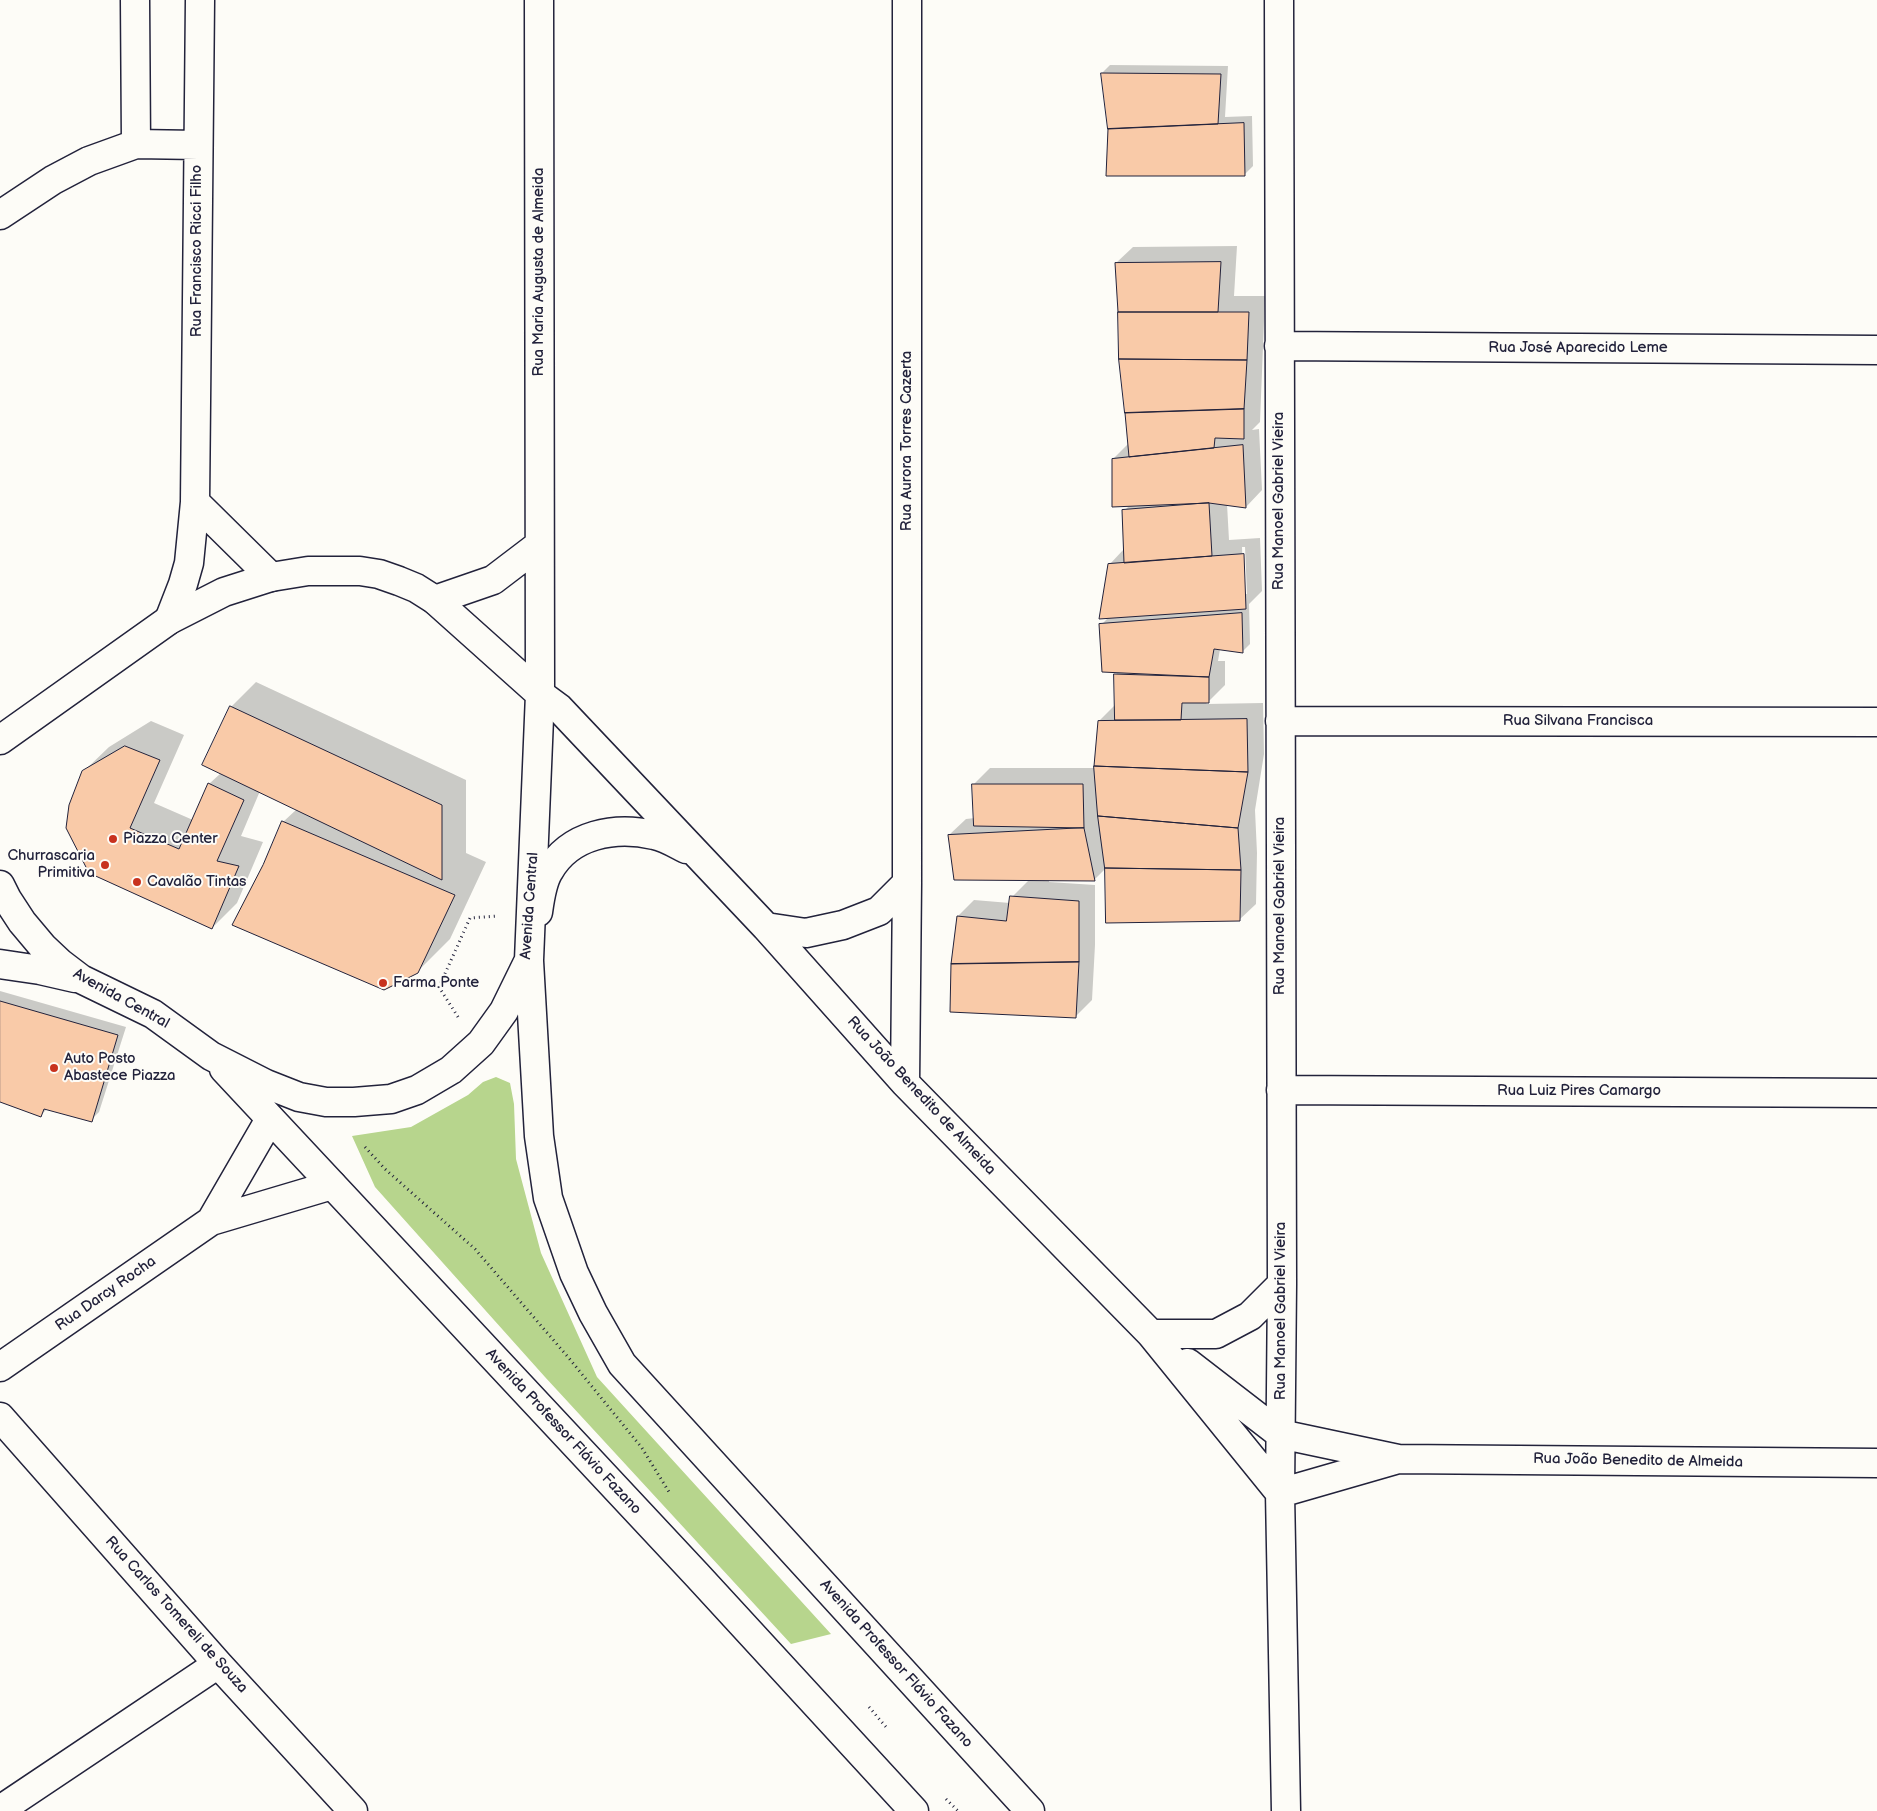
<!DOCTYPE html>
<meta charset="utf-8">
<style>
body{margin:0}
canvas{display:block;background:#fdfcf7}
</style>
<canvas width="1877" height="1811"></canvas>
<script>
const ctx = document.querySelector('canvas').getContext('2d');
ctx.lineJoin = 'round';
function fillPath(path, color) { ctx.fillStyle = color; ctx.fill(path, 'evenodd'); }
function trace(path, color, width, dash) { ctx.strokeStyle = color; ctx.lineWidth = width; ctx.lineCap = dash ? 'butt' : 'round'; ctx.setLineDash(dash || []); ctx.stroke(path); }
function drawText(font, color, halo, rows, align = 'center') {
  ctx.font = font + ' "Balsamiq Sans",sans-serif'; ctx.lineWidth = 4; ctx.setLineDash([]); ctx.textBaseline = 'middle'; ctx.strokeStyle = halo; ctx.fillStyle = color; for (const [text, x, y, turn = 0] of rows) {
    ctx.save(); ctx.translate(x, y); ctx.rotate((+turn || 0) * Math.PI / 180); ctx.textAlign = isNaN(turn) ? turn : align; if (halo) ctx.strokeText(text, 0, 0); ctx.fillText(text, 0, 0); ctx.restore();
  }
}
fillPath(new Path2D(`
 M496 1077 510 1083 514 1104 516 1159 541 1253 597 1377 831 1634 791 1644 545 1377 375 1187 352 1136 411 1127 468 1095 483 1082Z`), '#b7d58d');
fillPath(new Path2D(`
 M1110 65 1228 66 1225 117 1252 116 1253 166 1245 174H1108L1109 129 1102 73Z
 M1237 246 1234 296H1265L1260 422 1252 430 1259 429 1262 490 1246 507 1227 504 1229 540 1260 538 1262 591 1249 604 1250 644 1242 652 1220 649 1218 661H1225V685L1206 704 1263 703 1264 754 1255 810 1257 853 1256 904 1239 920 1106 868 1094 880H1049V882L1095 885V945L1092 1000 1076 1016 958 916 974 900 1010 903 1012 897 1029 880 949 835 966 819 975 818 973 785 990 768H1095L1099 721 1116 704 1115 675 1118 672 1101 625 1109 617V565L1124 549V511L1129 506 1113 459 1129 443 1116 263 1133 247ZM1242 547H1245L1247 594H1244Z
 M256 682 466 780V853L486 862 450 939 417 972 265 866 283 822 297 809 260 791 241 836 263 842 237 903 212 928 83 772 109 747 151 721 184 735 154 803 193 820 209 784 221 773 231 707Z
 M0 991 126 1027 99 1112 91 1120 47 1109 41 1115 0 1100Z`), '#0003');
const building = new Path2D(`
 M1101 73 1221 74 1218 124 1108 129Z
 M1244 123 1245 176H1106L1108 129Z
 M1221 262 1218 312H1118L1115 263Z
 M1118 312H1249L1247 360 1119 359Z
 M1119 359 1247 360 1244 409 1125 413Z
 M1244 409V439L1215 438 1214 448 1129 457 1125 413Z
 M1243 445 1246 508 1209 503 1112 507V459Z
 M1209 503 1212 556 1124 563 1122 510Z
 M1244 554 1246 609 1099 619 1108 564Z
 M1242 613 1243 653 1214 649 1209 677 1102 672 1099 624Z
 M1114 674 1209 677V703H1182L1181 720H1115Z
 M230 706 442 805V880L202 765Z
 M1247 719 1248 772 1094 766 1098 721Z
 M125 746 160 760 130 828 179 849 208 783 244 800 217 861 239 866 212 929 89 873 66 828 69 805 82 771Z
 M1094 766 1248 772 1238 828 1098 816Z
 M972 784H1083L1084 828 974 826Z
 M1098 816 1238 828 1241 870 1105 868Z
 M282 821 455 895 418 973 384 990 232 925 263 865Z
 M1084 828 1095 881 954 880 948 835Z
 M1105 868 1241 870 1240 921 1106 923Z
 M1010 896 1079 901V962L951 964 957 916 1006 921Z
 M1079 962 1076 1018 950 1012 951 964Z
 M0 1001 118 1035 92 1122 44 1109 41 1117 0 1102Z`);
fillPath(building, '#f9caa8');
trace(building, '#22223b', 1);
const minor = new Path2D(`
 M135 0 136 144
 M539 0 540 694 559 708 766 927 905 1083 1151 1334 1280 1493 1398 1459
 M1279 0 1282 1284 1280 1493 1286 1811
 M0 215 53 180 89 161 136 144 198 145
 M1279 346 1877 350
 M195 502 271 577
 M435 600 493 580 539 545
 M169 620 183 584 189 563 195 502 200 0
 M1280 721 1877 722
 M538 912C540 898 542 882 549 871 570 834 615 826 654 835 665 837 676 844 686 849
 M766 927 806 933 843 925 879 911 907 883
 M905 1083 907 883V0
 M1281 1090 1877 1093
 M211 1221 270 1119
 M1151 1334H1216L1250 1316 1282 1284
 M1188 1363 1280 1434 1398 1459 1877 1463
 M0 1367 211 1221 332 1185
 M0 1417 218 1664 353 1811
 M0 1810 218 1664`);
const tertiary = new Path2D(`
 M0 740 169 620 224 592 271 577 308 571H360L379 574 399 581 416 588 435 600 540 694 529 960 504 1011 481 1043 451 1070 417 1090 391 1099 354 1102H326L299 1097 266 1084 211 1056 153 1014 81 979 60 963 43 947 22 922 7 899 0 885
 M529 961 539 1136 548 1198 574 1273 593 1313 622 1364 1030 1811
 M0 964 40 970 75 978
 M224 1069 697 1575 914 1811`);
trace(minor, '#22223b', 31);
trace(tertiary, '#22223b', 31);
trace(new Path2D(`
 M458 1017 439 987 470 918 498 916
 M365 1147 385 1169 475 1249 568 1357 642 1448 669 1492
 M869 1707 886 1727
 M946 1799 958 1811`), '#22223b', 3, [1, 4]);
trace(minor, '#fdfcf7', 28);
trace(tertiary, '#fdfcf7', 28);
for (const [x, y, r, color] of [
 [113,839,5,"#c8321e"],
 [105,865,5,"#c8321e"],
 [137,882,5,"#c8321e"],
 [383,983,5,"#c8321e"],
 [54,1068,5,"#c8321e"]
]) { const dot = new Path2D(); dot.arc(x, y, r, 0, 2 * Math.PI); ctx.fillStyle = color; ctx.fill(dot); trace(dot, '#fdfcf7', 2); }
drawText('15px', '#22223b', '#fdfcf7', [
 ["Rua Francisco Ricci Filho",197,251,-90],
 ["Rua Maria Augusta de Almeida",539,272,-90],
 ["Rua José Aparecido Leme",1578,348],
 ["Rua Aurora Torres Cazerta",907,441,-90],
 ["Rua Manoel Gabriel Vieira",1279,501,-90],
 ["Rua Silvana Francisca",1578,721],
 ["Avenida Central",530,906,-86],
 ["Rua Manoel Gabriel Vieira",1280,906,-90],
 ["Avenida Central",121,999,29],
 ["Rua Luiz Pires Camargo",1579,1091],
 ["Rua João Benedito de Almeida",921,1096,47],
 ["Rua Darcy Rocha",106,1294,-35],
 ["Rua Manoel Gabriel Vieira",1281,1311,-90],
 ["Avenida Professor Flávio Fazano",563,1432,47],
 ["Rua João Benedito de Almeida",1638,1461,1],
 ["Rua Carlos Tomereli de Souza",176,1615,48],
 ["Avenida Professor Flávio Fazano",896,1664,48]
]);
drawText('15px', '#22223b', '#fdfcf7', [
 ["Piazza Center",123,839],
 ["Churrascaria",95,856,"right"],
 ["Primitiva",95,873,"right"],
 ["Cavalão Tintas",147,882],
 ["Farma Ponte",393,983],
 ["Auto Posto",64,1059],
 ["Abastece Piazza",64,1076]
], 'left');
</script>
